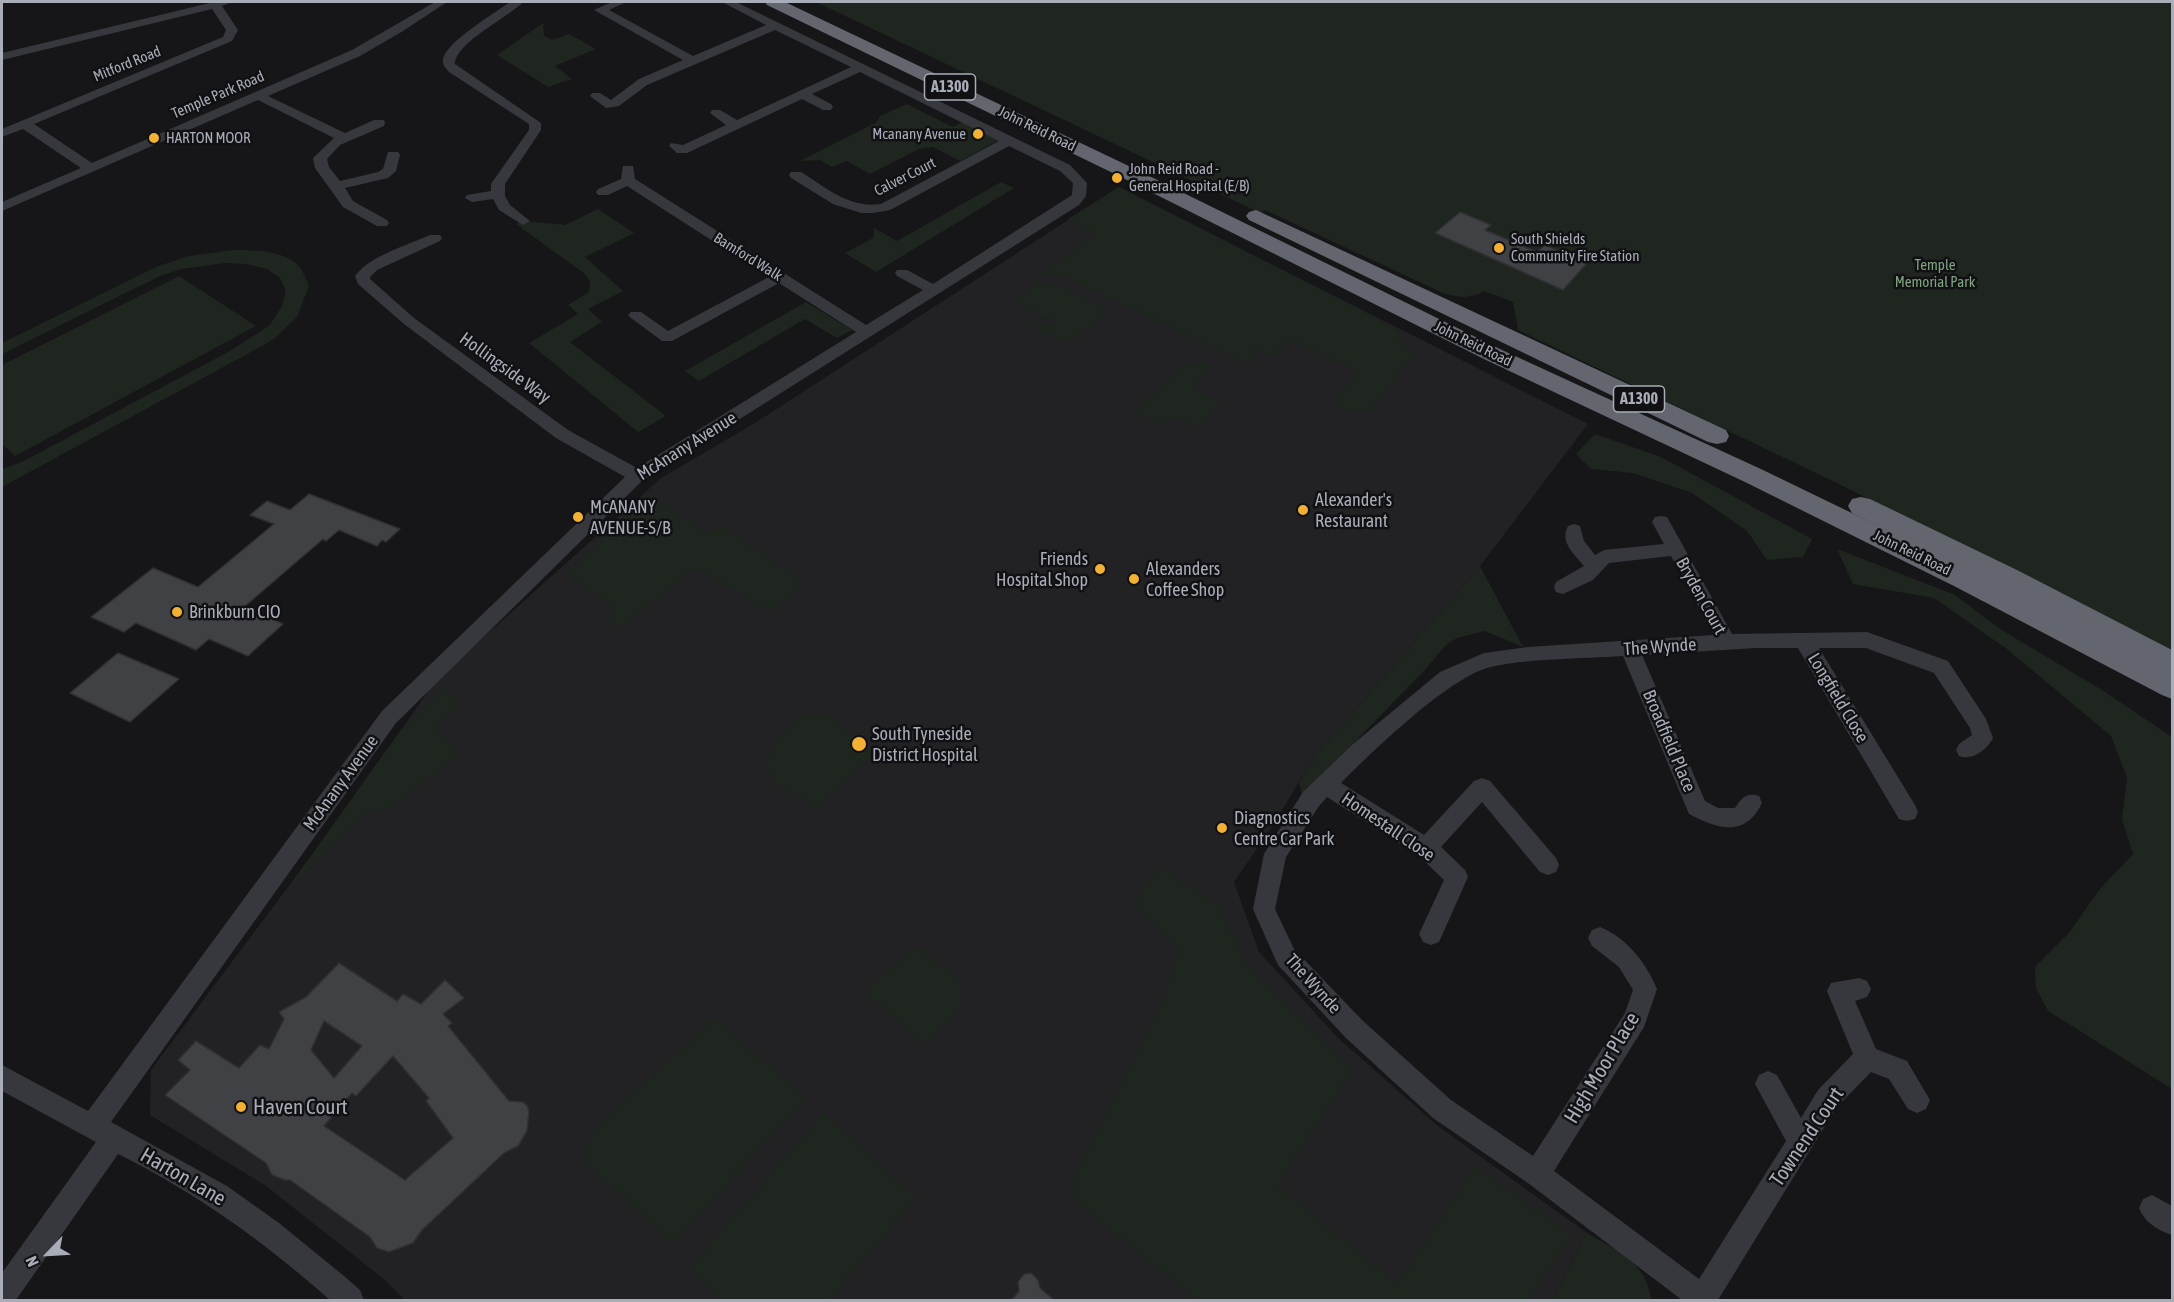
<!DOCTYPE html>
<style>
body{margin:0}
#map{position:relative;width:2174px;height:1302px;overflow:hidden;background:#161618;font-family:"Asap Condensed",sans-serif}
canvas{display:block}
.frame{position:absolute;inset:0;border:3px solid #a8adb8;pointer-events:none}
.north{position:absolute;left:18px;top:1224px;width:60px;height:60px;-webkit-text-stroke:4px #111113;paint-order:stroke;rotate:245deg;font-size:16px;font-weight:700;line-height:24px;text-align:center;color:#a8adb8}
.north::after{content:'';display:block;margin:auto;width:21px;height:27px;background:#a8adb8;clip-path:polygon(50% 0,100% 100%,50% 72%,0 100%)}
</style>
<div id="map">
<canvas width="2174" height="1302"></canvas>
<div class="frame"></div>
<div class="north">N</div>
</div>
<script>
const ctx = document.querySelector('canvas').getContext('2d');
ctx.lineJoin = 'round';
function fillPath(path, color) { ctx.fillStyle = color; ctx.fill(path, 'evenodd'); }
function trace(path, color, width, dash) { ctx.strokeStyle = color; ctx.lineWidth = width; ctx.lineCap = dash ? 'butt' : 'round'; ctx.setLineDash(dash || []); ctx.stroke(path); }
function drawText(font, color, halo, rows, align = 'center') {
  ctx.font = font + ' "Asap Condensed",sans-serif'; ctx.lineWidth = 5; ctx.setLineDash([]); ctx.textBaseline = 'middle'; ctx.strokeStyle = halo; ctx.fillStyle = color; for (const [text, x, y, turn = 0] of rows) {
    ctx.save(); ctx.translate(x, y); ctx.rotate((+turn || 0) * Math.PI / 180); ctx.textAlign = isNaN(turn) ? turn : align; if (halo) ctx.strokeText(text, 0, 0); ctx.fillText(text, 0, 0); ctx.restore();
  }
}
fillPath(new Path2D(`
 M1119 187 1588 424 1480 566 1315 756 1271 828 1234 882 1259 952 1338 1038 1438 1126 1587 1233 1553 1300H405L385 1280 266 1186 150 1115 151 1070 333 827 436 680 661 478 755 423Z`), '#222225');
fillPath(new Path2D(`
 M816 2H2168L2172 5V650L1841 485 1518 330 1513 302 1484 291C1470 299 1458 298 1443 293L1265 210 1260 213Z
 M543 23 544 36 552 40 569 34 596 49 555 66 572 79 548 87 497 55Z
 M907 104 953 127 962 122 999 140 960 161 933 147 919 149 870 174 847 161 832 167 820 160 800 161 877 122 880 116Z
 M1001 182 1014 188 876 272 845 253 873 238 874 228 897 241Z
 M1119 187 1391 326 1413 355 1372 409C1358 417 1343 408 1330 401L1359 371 1291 340 1273 357 1257 349 1249 356 1254 359 1248 364 1060 275 1039 276 1096 235 1068 219Z
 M598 209 634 233 585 257 623 291 588 309 602 322 570 342 666 416 638 432 529 343 578 314 568 305 589 292 590 282 585 274 516 224 523 221 565 225Z
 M233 250C253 250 282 250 298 265 303 270 306 280 309 286L297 317 274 339 240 358 2 487V469L22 462 230 351 270 325 282 306 286 291 280 278 267 269 246 264 225 263 182 269 160 276 2 354V343L156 267 189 256Z
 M179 276 256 326 15 456 2 444V365Z
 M1039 282 1053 283 1103 308 1105 314 1068 343 1030 325 1039 321 1051 326 1056 322 1021 305 1019 297Z
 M806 302 852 330 837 338 805 319 699 381 685 371Z
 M1199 359 1214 366 1191 388 1221 403 1196 427 1173 416 1162 425 1133 411 1188 363 1193 365Z
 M1595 434 1661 457 1812 539 1803 557 1767 560 1747 531 1692 493 1633 473 1591 469 1576 454Z
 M650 495 707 533 720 525 805 583 770 612 697 568 620 627 606 617 615 608 567 575Z
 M1837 549 1955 595 2000 629 2102 690 2172 737V1089L2048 1011 2036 988 2035 967 2069 933 2099 890 2133 854 2122 819 2127 778 2111 736 2007 649 1934 598 1853 584Z
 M1480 566 1523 647 1485 631 1457 638 1446 645 1424 671 1302 796 1299 783 1315 756Z
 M445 689 461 704 433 729 462 752 389 808 371 809 288 888 400 731Z
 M825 713 875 753 816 807 774 782 765 760 780 735 805 714Z
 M1161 867 1219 906 1248 968 1352 1070 1278 1186 1398 1284 1475 1166 1572 1235 1527 1300H1197L1075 1202 1072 1188 1077 1169 1165 996 1178 948 1133 902Z
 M919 947 960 982V1007L923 1044 864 992 903 955Z
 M714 1017 806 1098 672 1245 583 1159 595 1130Z
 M823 1113 917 1197 829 1300H721L689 1267Z
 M1587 1233C1616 1250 1648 1263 1651 1300H1553Z`), '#1e261f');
const building = new Path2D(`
 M1460 212 1491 225 1485 230 1537 252 1545 245 1587 263 1563 290 1435 233Z
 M309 494 400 529 386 542 382 540 377 546 339 530 326 541 323 539 244 607 283 624 248 656 209 639 196 650 136 623 124 632 91 617 153 568 198 587 274 524 250 515 267 501 290 510Z
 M118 653 179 679 130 722 70 693Z
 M339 963 397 1001 403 994 421 1004 445 980 464 998 443 1014 452 1023 448 1026 509 1101 522 1102 527 1105 529 1112 527 1131 518 1146 504 1153 422 1230 413 1243 389 1252 377 1248 370 1237 290 1180H285L272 1175 266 1163 165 1095 190 1070 178 1060 196 1041 239 1068 260 1045 269 1049 284 1019 279 1012 306 997ZM324 1021 362 1046 334 1078 311 1050ZM393 1056 429 1098 426 1101 453 1138 405 1180 324 1126 352 1093 356 1096Z
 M1031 1273 1038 1280 1040 1288 1054 1300H1012L1019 1291 1018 1282 1024 1274Z`);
fillPath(building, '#404145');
trace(building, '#303034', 1.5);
fillPath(new Path2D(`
 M214 2H232L222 6 238 30 232 41 34 124 92 163 352 50 435 2H447L403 31 360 56 268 96 345 133 374 120H384L385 123 384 126 340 145 327 159 329 167 340 181 378 172 383 169 388 152H398L400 155 396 171 388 178 345 188 353 201 387 220 389 223 387 226H377L343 207 315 168 313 158 334 138 258 100 2 211V202L81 168 23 129 2 137V129L223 37 226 30 212 9 2 60V53Z
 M510 2H523C509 17 455 43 455 64L541 123V130L505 184V196L510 205 530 221 523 225 499 210 493 199 472 202 465 198 467 195 491 191V184L529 130V124L449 72C446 68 442 65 443 59 447 41 495 13 510 2Z
 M612 2 624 3 609 10 693 56 766 25 722 2H736L1070 165 1087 183 1086 196 1079 205 643 480 396 723 111 1122 227 1186 279 1223 344 1276 360 1290 364 1300H330C263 1241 198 1194 118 1154L16 1300H2V1273L96 1142 2 1091V1065L88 1111 382 711 625 477 556 438 404 324 358 284 355 276C371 255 406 246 430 235H440L442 238 440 241 377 270 370 277V279L414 318 568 430 637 468 856 332 779 283 672 341H662L631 318 628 315 631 312H641L668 331 769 277 627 186 608 195H598L596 192 598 189 621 179 623 166H633L635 179 866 325 923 290 897 276 895 273 897 270H907L933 284 1072 195 1073 183 1060 171 1009 146 890 210 873 213H861L833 204 791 178 789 175 791 172H801C825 187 850 209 881 204L999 141 860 72 812 94 831 104 833 107 831 110H823L802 99 687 153H677L669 146 671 143 683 145 726 125 710 113 712 110H720L737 120 851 67 775 30 647 85 619 106 606 108 590 96 592 93H600L611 100 639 79 683 60 594 10Z
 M1661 516 1667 517 1732 634 1867 632 1948 661 1986 719 1993 738C1987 750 1972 761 1959 756L1956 750 1959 744 1972 735 1970 728 1934 673 1866 648H1819L1915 805 1918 812 1915 819 1907 821 1899 819 1798 648H1756L1642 655 1705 801 1718 808H1735C1742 798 1746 792 1759 796L1762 803C1745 838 1718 829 1689 814L1623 656C1584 659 1524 658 1487 668 1445 681 1373 751 1341 783L1424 835 1474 781 1482 778 1490 781 1556 858 1559 865 1556 872 1548 875 1540 872 1482 802 1441 847 1465 870 1468 877 1439 942 1431 945 1423 942 1419 934 1444 880 1418 855 1327 797 1319 806 1286 857 1275 909 1294 949 1363 1021 1451 1100 1533 1156 1625 1013 1633 990 1619 967 1592 946 1588 938 1592 930 1600 927C1627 938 1646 963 1657 989L1644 1027 1554 1171 1699 1279 1786 1141 1755 1084 1759 1075 1768 1071 1777 1075 1801 1118 1818 1090 1853 1054 1827 991 1831 983 1859 978 1867 981 1871 989 1867 997 1855 1001 1876 1049 1907 1061 1930 1100 1926 1109 1917 1113 1908 1109 1889 1079 1871 1072 1836 1108 1718 1300H1682L1528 1183 1433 1118 1345 1037 1278 965 1253 909 1264 854 1303 792 1353 744 1440 672 1484 653 1528 647 1714 635 1671 556 1609 563 1593 580 1563 594 1556 592 1554 587 1556 582 1584 566C1575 555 1559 542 1568 526L1574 524 1580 526 1584 541 1595 555 1604 550 1664 544 1652 522 1655 517Z
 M2152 1195 2172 1206V1235C2159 1231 2144 1222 2139 1208L2143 1199Z`), '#37383d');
fillPath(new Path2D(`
 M765 2H785L1133 168 1502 350 1763 470 1893 533 1852 513 1848 506 1852 499 1861 497 1870 499 2017 570 2172 650V699L2162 695 1954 586 1745 482 1486 360 1119 176 767 5Z
 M1256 210 1726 430 1729 436 1726 442 1717 444 1708 442 1249 220 1246 216 1249 212Z`), '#63666e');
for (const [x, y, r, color] of [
 [978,134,6,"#f2b134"],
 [154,138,6,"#f2b134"],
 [1117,178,6,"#f2b134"],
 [1499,248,6,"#f2b134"],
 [1303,510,6,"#f2b134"],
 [578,517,6,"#f2b134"],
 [1100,569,6,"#f2b134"],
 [1134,579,6,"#f2b134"],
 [177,612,6,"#f2b134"],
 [859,744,8,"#f2b134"],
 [1222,828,6,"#f2b134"],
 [241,1107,6,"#f2b134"]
]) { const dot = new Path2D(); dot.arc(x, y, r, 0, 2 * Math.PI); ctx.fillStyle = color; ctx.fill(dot); trace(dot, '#111113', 2); }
drawText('15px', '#a8adb8', '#111113', [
 ["Mitford Road",127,64,-22],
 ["Temple Park Road",218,95,-23],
 ["John Reid Road",1037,129,26],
 ["Calver Court",905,177,-27],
 ["Bamford Walk",748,257,32],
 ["John Reid Road",1473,344,26],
 ["John Reid Road",1912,553,26]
]);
drawText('15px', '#a8adb8', '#111113', [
 ["Mcanany Avenue",966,134,"right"],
 ["HARTON MOOR",166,138],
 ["John Reid Road -",1129,169],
 ["General Hospital (E/B)",1129,186],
 ["South Shields",1511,239],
 ["Community Fire Station",1511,256]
], 'left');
drawText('15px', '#7fa381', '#111113', [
 ["Temple",1935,265],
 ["Memorial Park",1935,282]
]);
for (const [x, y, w] of [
 [950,87,51],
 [1639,399,51]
]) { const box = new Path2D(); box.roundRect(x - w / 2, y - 13, w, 26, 4.5); ctx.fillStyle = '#111113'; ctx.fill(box); trace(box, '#a8adb8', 1.5); }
drawText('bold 16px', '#a8adb8', null, [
 ["A1300",950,87],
 ["A1300",1639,399]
]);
drawText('18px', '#a8adb8', '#111113', [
 ["Hollingside Way",505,368,36],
 ["McAnany Avenue",687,446,-32],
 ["Bryden Court",1701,596,61],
 ["The Wynde",1660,647,-4],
 ["Longfield Close",1838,698,59],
 ["Broadfield Place",1669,741,67],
 ["McAnany Avenue",341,783,-54],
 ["Homestall Close",1388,827,34],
 ["The Wynde",1313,984,48]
]);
drawText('18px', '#a8adb8', '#111113', [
 ["Alexander's",1315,500],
 ["Restaurant",1315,521],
 ["McANANY",590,507],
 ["AVENUE-S/B",590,528],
 ["Friends",1088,559,"right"],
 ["Hospital Shop",1088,580,"right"],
 ["Alexanders",1146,569],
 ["Coffee Shop",1146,590],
 ["Brinkburn CIO",189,612],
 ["South Tyneside",872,734],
 ["District Hospital",872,755],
 ["Diagnostics",1234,818],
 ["Centre Car Park",1234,839]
], 'left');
drawText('21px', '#a8adb8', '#111113', [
 ["High Moor Place",1602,1068,-59],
 ["Townend Court",1807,1137,-56],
 ["Harton Lane",183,1177,30]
]);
drawText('21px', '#a8adb8', '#111113', [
 ["Haven Court",253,1107]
], 'left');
</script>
